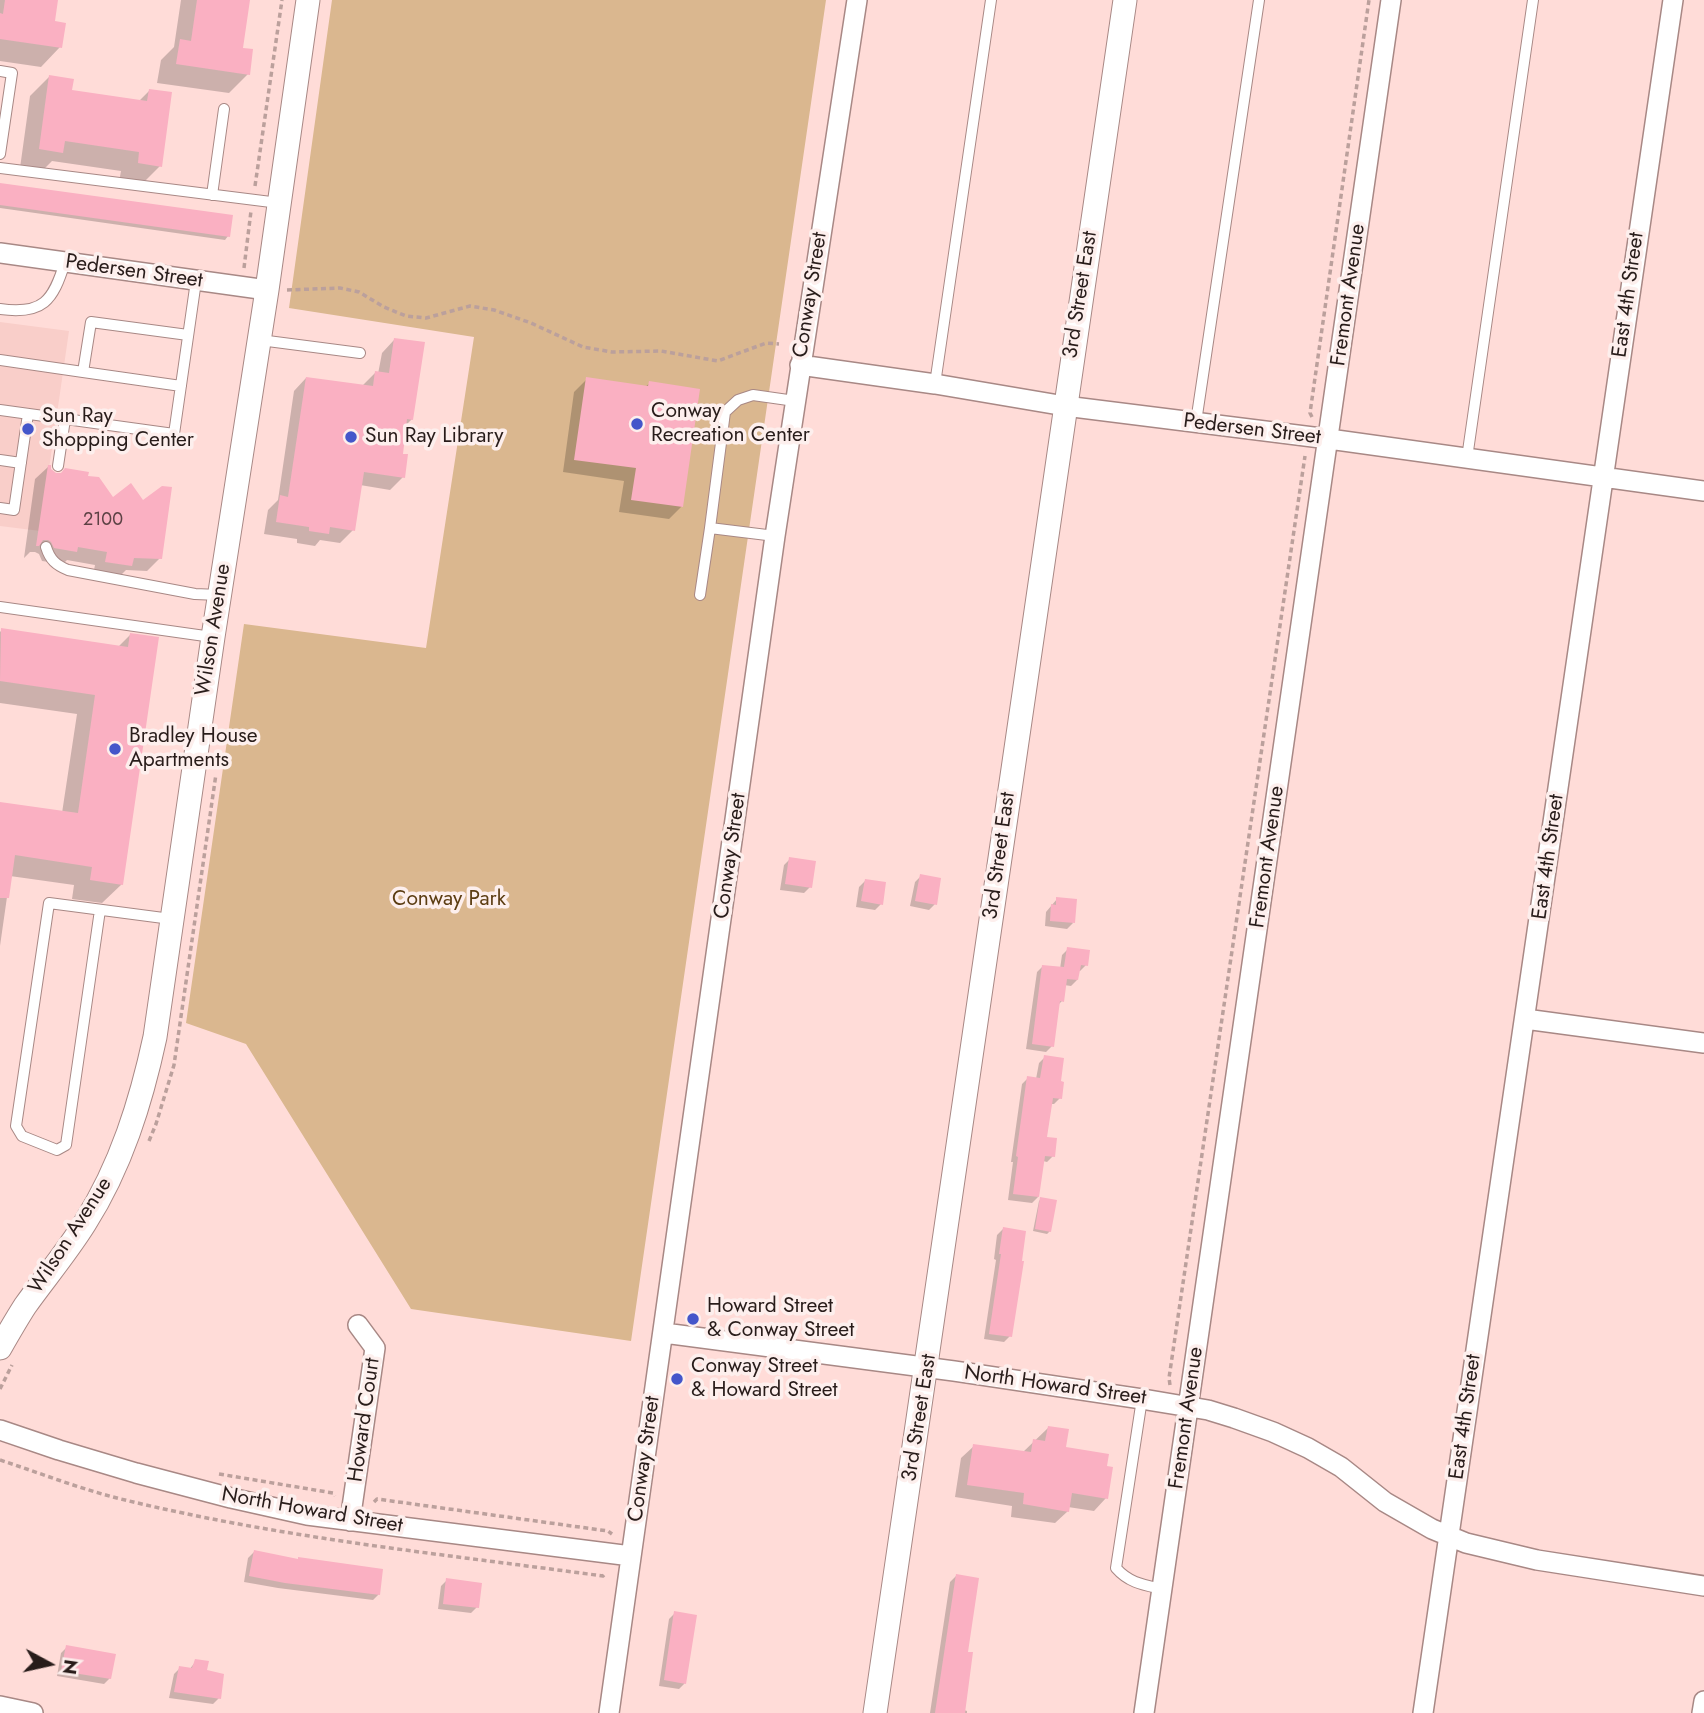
<!DOCTYPE html>
<style>
body{margin:0}
#map{position:relative;width:1704px;height:1713px;overflow:hidden;background:#ffdcd8;font-family:Jost,sans-serif}
canvas{display:block}
.north{position:absolute;left:14px;top:1629px;width:70px;height:70px;-webkit-text-stroke:5px #fdefed;paint-order:stroke;rotate:98deg;font-size:19px;font-weight:700;line-height:28px;text-align:center;color:#281c1a}
.north::after{content:'';display:block;margin:auto;width:24px;height:32px;background:#281c1a;clip-path:polygon(50% 0,100% 100%,50% 72%,0 100%)}
</style>
<div id="map">
<canvas width="1704" height="1713"></canvas>
<div class="north">N</div>
</div>
<script>
const ctx = document.querySelector('canvas').getContext('2d');
ctx.lineJoin = 'round';
function fillPath(path, color) { ctx.fillStyle = color; ctx.fill(path, 'evenodd'); }
function trace(path, color, width, dash) { ctx.strokeStyle = color; ctx.lineWidth = width; ctx.lineCap = dash ? 'butt' : 'round'; ctx.setLineDash(dash || []); ctx.stroke(path); }
function drawText(font, color, halo, rows, align = 'center') {
  ctx.font = font + ' Jost,sans-serif'; ctx.lineWidth = 7; ctx.setLineDash([]); ctx.textBaseline = 'middle'; ctx.strokeStyle = halo; ctx.fillStyle = color; for (const [text, x, y, turn = 0] of rows) {
    ctx.save(); ctx.translate(x, y); ctx.rotate((+turn || 0) * Math.PI / 180); ctx.textAlign = isNaN(turn) ? turn : align; if (halo) ctx.strokeText(text, 0, 0); ctx.fillText(text, 0, 0); ctx.restore();
  }
}
fillPath(new Path2D(`
 M0 322 69 331 40 531 0 526Z`), '#f9cec9');
fillPath(new Path2D(`
 M332 0H826L631 1341 411 1309 246 1044 186 1023 244 624 426 648 474 337 289 308Z`), '#dab78f');
fillPath(new Path2D(`
 M0 0H57L53 23 60 47 41 67 0 61Z
 M181 0H248L241 49 248 74 229 93 157 83 161 60 174 47Z
 M49 77 70 92 139 101 149 91 160 166 141 185 119 182 121 171 52 161 42 171 20 168 30 96Z
 M0 185 228 236 225 240 0 208Z
 M394 340 412 419 405 426 401 455 403 477 390 490 360 485 353 530 340 543 320 540 315 546 297 543V539L264 534 268 510 278 500 294 391 306 378 362 386 375 373 378 374 382 353Z
 M587 379 645 387 650 383 682 506 669 519 619 512 624 481 563 472 574 392Z
 M48 467 56 475 86 478 160 558 147 571 126 570 118 578 93 575 95 565 67 560 63 564 42 561 39 554 35 552H30L24 558 35 479Z
 M2 630 118 647 130 635 122 884 102 903 72 899 74 885 10 876 0 946V804L62 813 77 714 0 703V632Z
 M790 859 810 887 804 893 780 890 784 865Z
 M921 876 935 904 929 910 910 906 915 882Z
 M865 881 881 904 875 910 856 907 859 887Z
 M1057 899 1073 923 1067 929 1045 926 1046 912Z
 M1068 949 1086 965 1080 971H1078L1077 980 1071 986 1064 985 1062 1001 1058 1005 1052 1046 1046 1052 1026 1049 1037 972 1043 966 1060 969 1062 955Z
 M1045 1057 1059 1083 1060 1098 1054 1104H1050L1045 1138 1053 1156 1047 1162 1043 1161 1038 1197 1032 1203 1008 1200 1013 1162H1011L1022 1084 1028 1078 1036 1079 1039 1063Z
 M1041 1199 1050 1231 1047 1234 1033 1231 1039 1201Z
 M1003 1229 1010 1336 1004 1342 984 1339 996 1260 994 1259 997 1235Z
 M1048 1428 1106 1498 1094 1511 1068 1507V1511L1055 1523 1011 1517 1012 1506 955 1497 961 1458 974 1446 1022 1453Z
 M254 1552 379 1594 373 1600 278 1588 244 1582 248 1558Z
 M956 1576 966 1653 964 1710 967 1711V1713H930L950 1582Z
 M447 1580 477 1607 471 1613 438 1609 441 1586Z
 M675 1613 685 1683 679 1689 659 1686 669 1619Z
 M67 1647 110 1678 104 1684 57 1676 61 1653Z
 M196 1661 205 1672 219 1698 213 1704 169 1698 174 1674 180 1668 189 1670Z`), '#0003');
fillPath(new Path2D(`
 M5 0H58L55 21 66 23 62 48 0 39V13L3 14Z
 M197 0H250L243 48 253 49 250 75 176 64 180 39 191 41Z
 M49 75 74 79 72 90 147 101 149 89 172 92 162 167 138 163 139 152 65 141 63 153 39 149Z
 M0 183 233 215 230 237 0 205Z
 M394 338 425 342 413 420 407 419 403 454H408L405 478 364 472 355 531 330 527 329 534 309 531V527L276 522 280 495 288 497 306 377 373 386 375 371 389 373Z
 M586 377 648 386 649 381 700 389 683 507 631 500 636 468 574 460Z
 M48 465H51V469L56 473H61L65 468 89 472 88 476 99 477 113 497 131 483 143 500 162 486 172 487 162 559 134 558 132 566 105 562 107 552 78 547 77 552 54 548 51 542 48 540H43L39 546H36Z
 M1 628 128 647 130 633 159 637 123 885 90 880 92 867 15 855 9 898H0V802L78 813 95 695 0 681Z
 M789 857 816 861 812 888 785 884Z
 M920 874 941 878 937 905 915 901Z
 M865 879 886 882 883 905 861 901Z
 M1056 897 1077 899 1075 923 1050 921 1051 904 1056 905Z
 M1067 947 1090 950 1088 966 1081 965 1078 980 1067 979 1064 1002 1060 1001 1054 1047 1032 1044 1042 965 1064 967Z
 M1044 1055 1064 1058 1061 1081 1064 1082 1062 1099 1053 1098 1047 1137 1057 1138 1055 1157 1045 1156 1039 1197 1013 1194 1018 1157 1016 1156 1027 1076 1040 1078Z
 M1040 1197 1057 1200 1051 1232 1035 1229Z
 M1003 1227 1026 1231 1022 1261H1024L1012 1337 989 1334 1001 1254H999Z
 M1048 1426 1069 1429 1066 1447 1109 1454 1107 1466 1113 1467 1108 1499 1072 1493 1069 1512 1023 1504 1024 1493 967 1485 973 1444 1031 1452 1033 1439 1045 1441Z
 M254 1550 298 1559V1557L383 1569 380 1595 285 1583 249 1576Z
 M956 1574 979 1578 968 1652H973L965 1713H935Z
 M446 1578 482 1583 479 1608 443 1604Z
 M674 1611 697 1615 686 1684 664 1680Z
 M66 1645 116 1654 111 1679 61 1671Z
 M195 1659 209 1661 207 1670 224 1674 221 1699 174 1692 179 1666 192 1668Z`), '#fab0c2');
const service = new Path2D(`
 M0 71 12 73 0 154
 M0 168 279 203
 M212 195 224 109
 M0 309C43 315 53 301 65 262
 M260 340 360 353
 M0 360 83 372 91 322 188 335
 M83 372 181 386
 M935 384 991 0
 M0 410 174 434 196 281
 M1196 422 1259 0
 M1467 458 1533 0
 M0 460 21 463
 M58 466 65 419
 M0 508 14 510 28 414
 M775 536 710 528 725 412 738 400 753 395 795 401
 M46 547C50 560 56 565 68 570L195 594 219 595
 M700 595 710 528
 M0 607 212 637
 M100 910 66 1145 57 1150 22 1136 16 1126 49 903 171 919
 M1142 1399 1116 1568C1129 1583 1144 1585 1162 1589`);
const minor = new Path2D(`
 M0 253 267 290
 M800 365 935 384 1065 406 1329 439 1704 491
 M1525 1019 1704 1043
 M664 1333 954 1371 1142 1399 1208 1410 1234 1418 1273 1432 1308 1448 1341 1467 1385 1502 1432 1529 1466 1543 1537 1560 1704 1586
 M0 1430 59 1450 136 1473 231 1498 307 1515 631 1556
 M350 1521 375 1348 358 1325
 M0 1706 33 1713
 M609 1713 775 536 857 0
 M1144 1713 1391 0
 M1423 1713 1673 0
 M1702 1713 1704 1701`);
const tertiary = new Path2D(`
 M0 1348C8 1334 16 1320 25 1306 45 1278 67 1252 85 1223 121 1166 141 1102 155 1037L213 637 267 290 308 0
 M875 1713C961 1142 1040 571 1125 0`);
trace(service, '#a88885', 12);
trace(minor, '#a88885', 22);
trace(tertiary, '#a88885', 25);
trace(new Path2D(`
 M255 186 282 0
 M244 268 251 211
 M287 290 340 288 359 292 384 307 406 316 426 318 470 306 494 310 531 323 583 347 612 352 661 351 718 361 766 343 779 344
 M1312 417 1310 413 1369 0
 M149 1141 156 1124 174 1065 216 774
 M1170 1385 1169 1378 1305 456
 M0 1389 12 1365
 M0 1460C40 1473 80 1489 121 1499 280 1538 442 1554 603 1576L606 1573
 M219 1474 333 1493 335 1496
 M374 1502 377 1499 608 1531 612 1534`), '#bba09c', 3.5, [5, 3.5]);
trace(service, '#fff', 10);
trace(minor, '#fff', 19);
trace(tertiary, '#fff', 23);
for (const [x, y, r, color] of [
 [637,424,7,"#4456ca"],
 [28,429,7,"#4456ca"],
 [351,437,7,"#4456ca"],
 [115,749,7,"#4456ca"],
 [693,1319,7,"#4456ca"],
 [677,1379,7,"#4456ca"]
]) { const dot = new Path2D(); dot.arc(x, y, r, 0, 2 * Math.PI); ctx.fillStyle = color; ctx.fill(dot); trace(dot, '#fdefed', 2.5); }
drawText('18px', '#5c4144', null, [
 ["2100",103,521]
]);
drawText('21px', '#281c1a', '#fdefed', [
 ["Pedersen Street",134,272,8],
 ["Conway Street",811,295,-81],
 ["3rd Street East",1081,295,-81],
 ["Fremont Avenue",1349,295,-82],
 ["East 4th Street",1629,295,-82],
 ["Pedersen Street",1252,430,7],
 ["Wilson Avenue",214,630,-81],
 ["Conway Street",731,856,-82],
 ["3rd Street East",1000,856,-82],
 ["Fremont Avenue",1268,857,-82],
 ["East 4th Street",1549,857,-82],
 ["Wilson Avenue",71,1236,-57],
 ["North Howard Street",1055,1386,8],
 ["East 4th Street",1466,1417,-82],
 ["3rd Street East",920,1418,-81],
 ["Fremont Avenue",1187,1418,-82],
 ["Howard Court",365,1420,-82],
 ["Conway Street",645,1459,-82],
 ["North Howard Street",312,1511,10]
]);
drawText('21px', '#281c1a', '#fdefed', [
 ["Conway",651,412],
 ["Recreation Center",651,436],
 ["Sun Ray",42,417],
 ["Shopping Center",42,441],
 ["Sun Ray Library",365,437],
 ["Bradley House",129,737],
 ["Apartments",129,761],
 ["Howard Street",707,1307],
 ["& Conway Street",707,1331],
 ["Conway Street",691,1367],
 ["& Howard Street",691,1391]
], 'left');
drawText('21px', '#5c3d12', '#fdefed', [
 ["Conway Park",449,900]
]);
</script>
